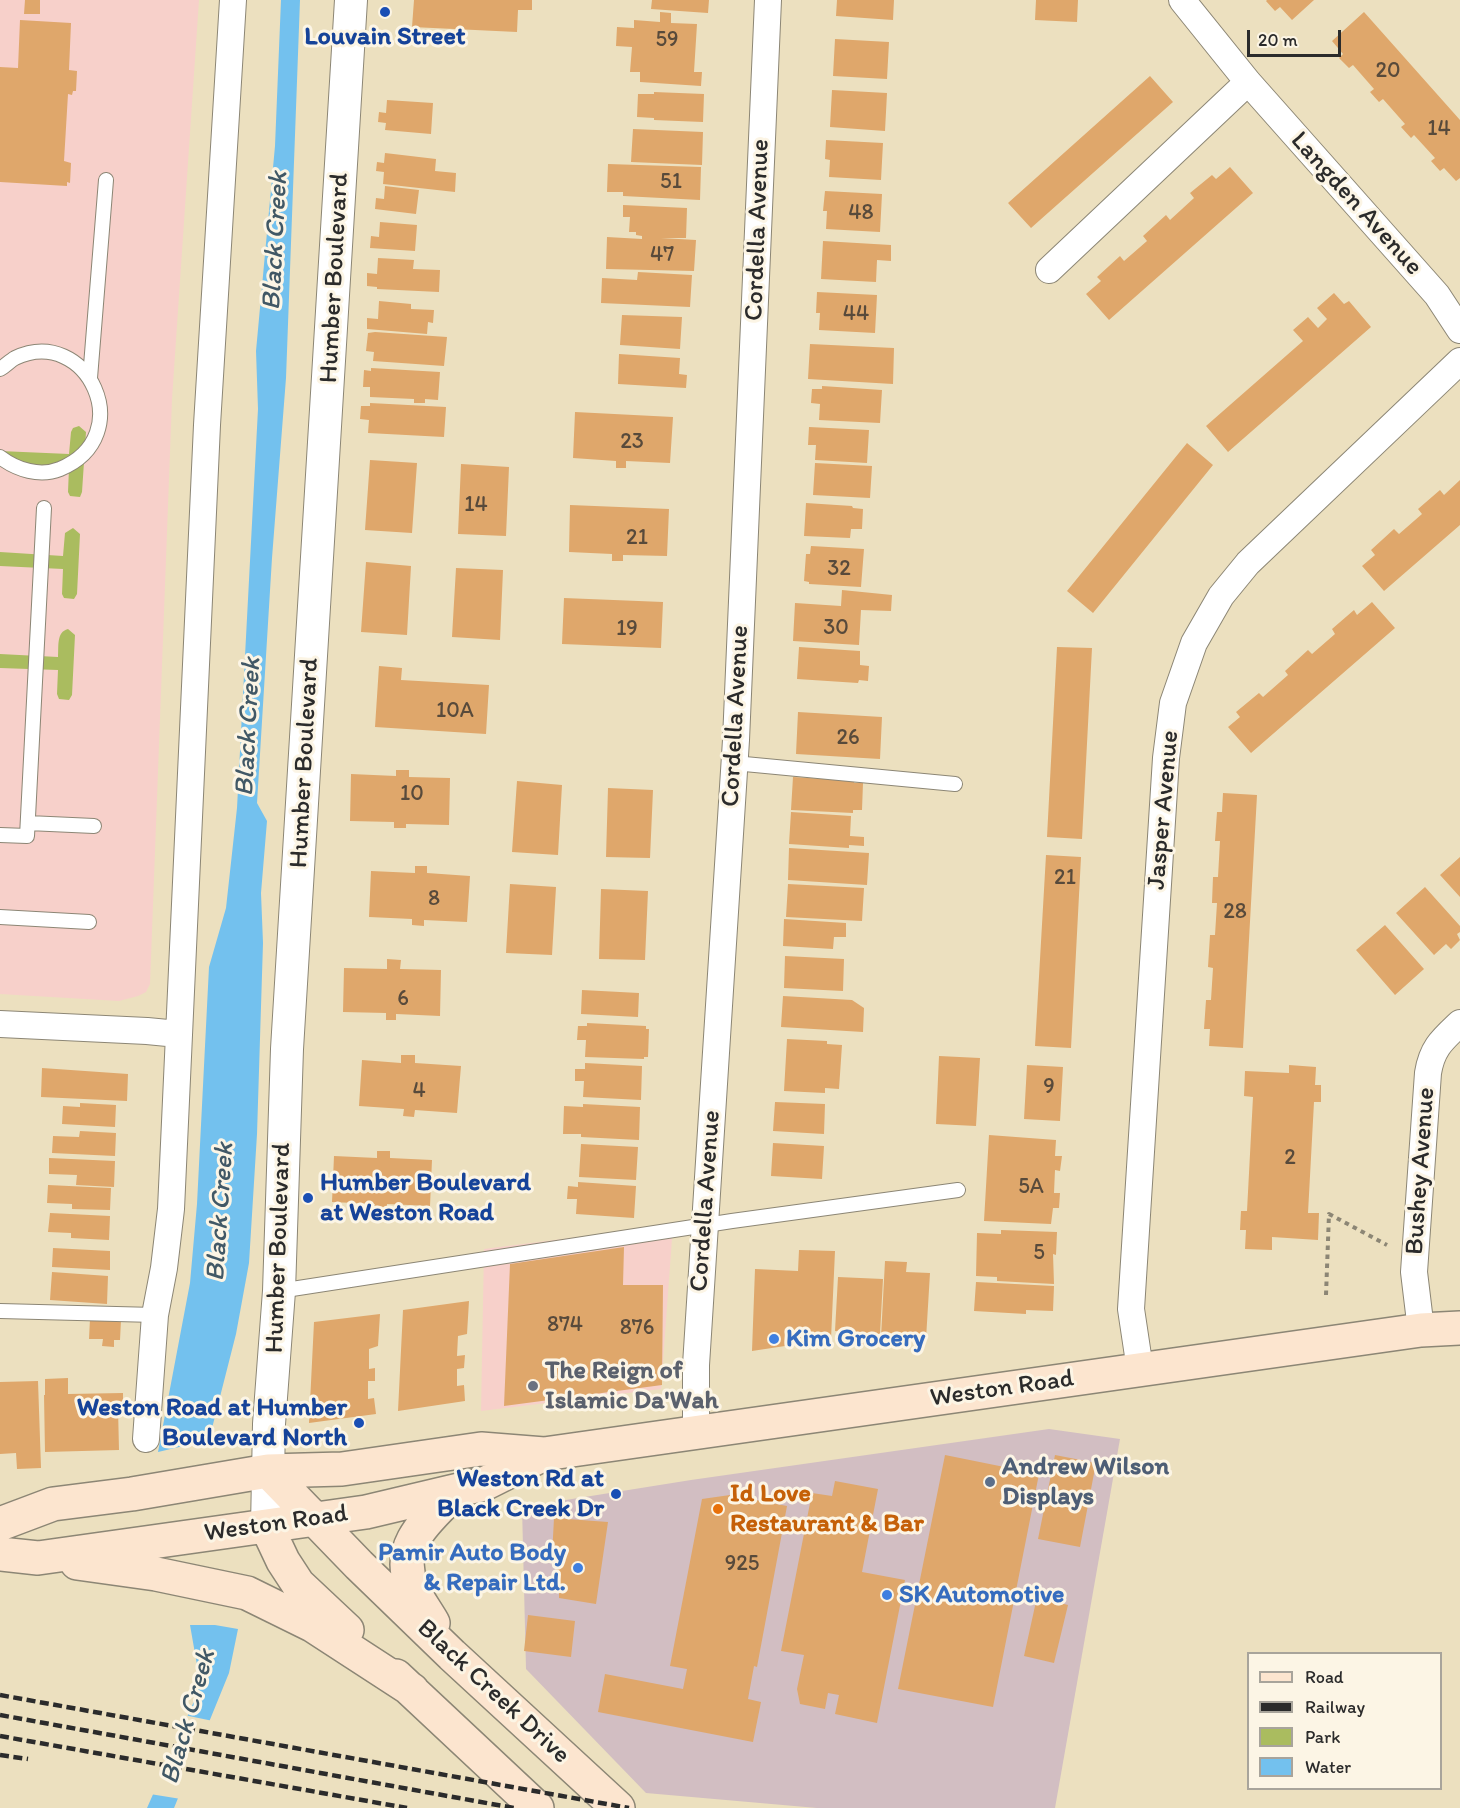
<!DOCTYPE html>
<style>
body{margin:0}
#map{position:relative;width:1460px;height:1808px;overflow:hidden;background:#ece0bf;font-family:Itim,sans-serif}
canvas{display:block}
.legend{position:absolute;left:1247px;top:1652px;width:195px;height:138px;box-sizing:border-box;background:#fcf5e5;border:2px solid #a8a49b;margin:0;padding:8px 10px;list-style:none;font-size:18px;color:#2b2b2b}
.legend li{display:flex;align-items:center;gap:12px;height:30px}
.legend b{width:30px;border:2px solid #a8a49b}
.scale{position:absolute;left:1247px;top:30px;width:94px;height:27px;box-sizing:border-box;border:3px solid #2b2b2b;border-top:0;padding-left:8px;font-size:18px;line-height:21px;white-space:nowrap;color:#2b2b2b;-webkit-text-stroke:4px #fcf5e5;paint-order:stroke}
</style>
<div id="map">
<canvas width="1460" height="1808"></canvas>
<ul class="legend">
<li><b style="height:8px;background:#fce5cf"></b>Road</li>
<li><b style="height:8px;background:#2b2b2b"></b>Railway</li>
<li><b style="height:16px;background:#aabc5f"></b>Park</li>
<li><b style="height:16px;background:#73c1ee"></b>Water</li>
</ul>
<div class="scale">20 m</div>
</div>
<script>
const ctx = document.querySelector('canvas').getContext('2d');
ctx.lineJoin = 'round';
function fillPath(path, color) { ctx.fillStyle = color; ctx.fill(path, 'evenodd'); }
function trace(path, color, width, dash) { ctx.strokeStyle = color; ctx.lineWidth = width; ctx.lineCap = dash ? 'butt' : 'round'; ctx.setLineDash(dash || []); ctx.stroke(path); }
function drawText(font, color, halo, rows, align = 'center') {
  ctx.font = font + ' Itim,sans-serif'; ctx.lineWidth = 6; ctx.setLineDash([]); ctx.textBaseline = 'middle'; ctx.strokeStyle = halo; ctx.fillStyle = color; for (const [text, x, y, turn = 0] of rows) {
    ctx.save(); ctx.translate(x, y); ctx.rotate((+turn || 0) * Math.PI / 180); ctx.textAlign = isNaN(turn) ? turn : align; if (halo) ctx.strokeText(text, 0, 0); ctx.fillText(text, 0, 0); ctx.restore();
  }
}
fillPath(new Path2D(`
 M0 0H199L172 399 150 984 146 992 138 996 119 1001 0 994Z
 M673 1225 661 1389 481 1411 484 1249Z`), '#f7d0ca');
fillPath(new Path2D(`
 M1049 1429 1120 1439 1055 1808H817L646 1793 526 1669 522 1507 691 1480Z`), '#d2bec2');
fillPath(new Path2D(`
 M79 426 86 432 82 492 80 497 70 496 68 492 69 468 0 464V451L69 454 71 432 73 428Z
 M73 528 80 534 77 594 74 599 64 598 62 594 63 569 0 566V552L63 556 65 533Z
 M68 629 75 635 72 695 69 700 59 699 57 694 58 670 0 668V654L58 657C59 647 56 632 68 629Z`), '#aabc5f');
fillPath(new Path2D(`
 M281 0H300L286 378 272 558 257 803 267 821 261 893 263 943 257 1134 249 1263 236 1334 209 1440 158 1452 190 1283 197 1204 209 967 226 908 237 808 258 409 256 351 275 146Z
 M190 1625H215L238 1629 229 1673 174 1808H147L195 1699 197 1665Z`), '#73c1ee');
fillPath(new Path2D(`
 M184 1715 213 1721 181 1799 150 1794Z`), '#ece0bf');
fillPath(new Path2D(`
 M25 0H40V14H24Z
 M414 0H532V10H518L517 32 412 27Z
 M652 0H709L708 13 651 9Z
 M837 0H894L893 20 836 16Z
 M1036 0H1078L1077 22 1035 20Z
 M1267 0H1314L1292 20 1280 7 1275 11 1266 1Z
 M660 12 671 13V23L697 24 694 72H702L701 86 640 82V72H630L632 47 616 46 617 27 634 28V20L660 22Z
 M1364 12 1460 120V178L1456 181 1444 168 1440 171 1431 161 1435 158 1414 135 1411 138 1401 127 1405 124 1383 99 1379 102 1370 92 1374 89 1353 65 1349 68 1339 58 1343 54 1332 41Z
 M20 20 71 23 69 70 77 71 76 91H73L72 95 68 94 64 161 71 163 70 183 67 182V186L0 182V67L18 68Z
 M835 39 889 42 887 79 833 76Z
 M1150 76 1173 102 1031 228 1008 203Z
 M832 90 887 93 885 131 830 127Z
 M654 92 704 94 703 122 654 120V118L637 117 638 94H654Z
 M387 100 433 103 431 134 385 130 386 123 378 122 379 112 386 113Z
 M633 129 703 132 702 165 631 162Z
 M826 140 883 143 881 180 829 177 830 160 825 159Z
 M385 153 436 159 435 171 456 173 455 192 383 184 384 172 376 171 377 162 384 163Z
 M608 164 701 167 700 200 623 196V192H607Z
 M1230 167 1253 193 1109 320 1086 294 1101 281 1097 277 1120 256 1124 261 1147 241 1143 236 1166 215 1170 220 1194 198 1190 193 1212 175 1216 179Z
 M385 186 419 190 416 214 375 209 376 198 384 199Z
 M825 191 882 194 880 232 826 229 827 211H823Z
 M623 205 687 208 686 238H661L696 240 694 271 606 269 607 237 642 239V236L636 235V232H629L630 217H623Z
 M380 222 417 225 415 251 370 248 371 236 379 237Z
 M823 241 891 245V261L877 260 876 282 821 279Z
 M378 258 414 260 413 269 440 270 439 292 377 289V287L367 286V273L377 274Z
 M638 272 692 275 690 307 601 303 602 278 637 280Z
 M817 292 877 295 875 333 819 330 820 313H816Z
 M1334 293 1344 304 1349 301 1371 327 1228 452 1206 426 1303 341 1293 330 1308 317 1318 328 1327 319 1317 308Z
 M379 301 411 304V309L434 310 433 323 428 322 427 334 367 329V318L378 319Z
 M622 315 682 317 680 349 620 345Z
 M375 332 447 337 444 366 373 361 374 352 366 351 368 333Z
 M810 344 894 348 893 384 808 379Z
 M619 354 680 358 679 374 687 375 686 388 618 384Z
 M371 368 440 372 438 400 425 399V403H414V399L370 397V387H363L364 370 371 371Z
 M822 386 882 390 880 423 819 420 820 404 811 403 812 389H822Z
 M370 403 446 407 444 437 368 433 369 420 360 419 361 406H370Z
 M575 412 673 417 670 463 626 461V468H616V461L573 458Z
 M809 427 869 430 867 463 815 460 816 445H808Z
 M1187 443 1213 465 1093 613 1067 591Z
 M370 460 417 463 412 533 365 530Z
 M815 463 872 466 870 498 813 495Z
 M461 464 509 467 506 536 458 534Z
 M1460 480V525L1384 591 1362 566 1375 555 1371 550 1394 529 1399 534 1422 514 1418 509 1440 490 1444 495Z
 M806 503 852 506 853 508 863 509 862 529H851L850 538 804 536Z
 M570 505 669 509 667 556 623 555V561H612V554L569 552Z
 M811 546 864 549 861 587 809 584V582L804 581 806 554H810Z
 M366 562 411 566 407 635 361 632Z
 M456 568 503 570 500 640 452 637Z
 M842 590 892 595 891 611 861 610 859 645 793 641 795 603 841 606Z
 M564 598 663 602 661 648 562 644Z
 M1372 602 1395 628 1251 753 1228 727 1240 717 1236 712 1259 693 1263 697 1288 675 1285 671 1308 650 1312 654 1335 634 1332 629 1354 610 1357 615Z
 M799 647 860 651V665L869 666 868 681 859 680 858 683 797 679Z
 M1057 647 1092 648 1082 839 1047 837Z
 M379 666 402 668 401 680 489 685 486 734 375 727Z
 M798 712 882 717 880 759 796 754Z
 M396 770H409V777L450 778 449 825 406 824V828H394V822L350 821 351 774 396 776Z
 M793 777 855 781 854 783H863L862 810H853V813L791 810Z
 M517 781 562 785 558 855 512 852Z
 M608 788 653 790 650 858 606 857Z
 M1223 793 1257 795 1243 1048 1209 1046 1210 1029H1204L1206 1000H1211L1213 968 1208 967 1210 935H1215L1217 903H1212L1213 877H1218L1220 841H1215L1217 812H1222Z
 M791 812 851 816 850 836 864 837V846L849 845V848L789 844Z
 M789 848 869 853 867 885 788 880Z
 M1046 855 1081 857 1071 1048 1035 1046Z
 M1460 857V897L1440 875Z
 M415 866H427V873L470 876 467 922 424 920V926L412 925V919L369 917 371 871 415 873Z
 M510 884 556 887 552 955 506 953Z
 M788 884 864 888 862 921 786 917Z
 M1425 887 1460 926V932L1457 934 1460 940 1451 949 1446 944 1434 955 1396 913Z
 M601 889 648 891 645 960 599 959Z
 M784 919 846 923V937H834L833 949 783 946Z
 M1385 925 1424 969 1395 995 1356 950Z
 M785 956 844 959 843 991 784 988Z
 M387 959 401 960 400 969 441 970 440 1016 396 1014V1020H386V1013L343 1012 344 968 387 969Z
 M582 990 639 993 638 1017 581 1014Z
 M783 996 852 1000 864 1008 863 1032 781 1027Z
 M587 1023 646 1026V1029H649L648 1057H644V1059L585 1057 586 1040H577L578 1026H587Z
 M787 1039 827 1041V1044L842 1045 839 1089 825 1088V1093L784 1091Z
 M401 1055H415V1063L461 1066 457 1113 415 1110 414 1117 403 1116 404 1109 359 1106 362 1060 401 1063Z
 M939 1056 980 1058 976 1126 936 1124Z
 M585 1063 642 1066 641 1100 583 1097 584 1081H575V1069H585Z
 M1027 1065 1063 1067 1060 1121 1024 1119Z
 M1289 1065 1316 1067 1315 1085H1321V1102H1314L1308 1213H1319L1318 1240 1272 1237V1250L1245 1249 1246 1230H1240L1241 1211H1247L1253 1097 1244 1096 1245 1071 1289 1073Z
 M42 1068 128 1074 127 1101 41 1097Z
 M775 1102 825 1104 824 1134 773 1131Z
 M80 1103 116 1105 115 1127 62 1124 63 1106 80 1107Z
 M583 1104 640 1107 639 1140 581 1137V1134H563L564 1106 583 1107Z
 M80 1131 116 1133 115 1156 52 1153 53 1136 79 1137Z
 M989 1135 1056 1140 1055 1156H1062L1060 1171 1055 1170 1054 1193H1060L1059 1208H1053L1051 1224 984 1221Z
 M773 1143 824 1146 822 1179 771 1176Z
 M581 1144 638 1147 636 1180 579 1177Z
 M377 1151H390V1158L432 1160 430 1206 387 1204V1210H374L375 1204 332 1202 334 1156 377 1158Z
 M49 1158 115 1161 114 1187 76 1185 77 1175 49 1174Z
 M578 1182 636 1186 634 1218 576 1214 577 1199H567L568 1186 578 1187Z
 M48 1185 111 1188 110 1210 72 1209V1204L47 1203Z
 M50 1213 110 1216 109 1240 71 1238V1233L48 1232Z
 M1001 1230 1057 1232 1056 1255 1053 1254 1054 1284 997 1281V1277L976 1276 977 1233 1001 1234Z
 M624 1247 623 1285H663L662 1385 504 1406 510 1264Z
 M53 1248 110 1251V1270L52 1267Z
 M799 1250 835 1251 831 1339 752 1351 755 1269 798 1271Z
 M885 1261 907 1262 906 1272 930 1273 926 1339 881 1337Z
 M52 1272 108 1276 107 1304 50 1300Z
 M838 1277 883 1279 880 1334 866 1333 865 1345 849 1344 850 1332 835 1331Z
 M976 1282 1054 1286 1053 1311 1026 1310V1314L974 1311Z
 M469 1301 467 1334 458 1336 457 1356 465 1355 464 1368 457 1369V1386L464 1385 465 1401 398 1411 403 1310Z
 M380 1314 378 1346 369 1349V1369L375 1368V1381H368V1399L374 1398 376 1414 309 1423 314 1322Z
 M90 1319 121 1320 120 1340H114V1347L102 1346 103 1339H89Z
 M68 1378V1394L123 1393V1408H118L119 1450 45 1452 44 1395H45V1379Z
 M38 1381 41 1468 17 1469 16 1453 0 1454V1382Z
 M945 1455 1039 1474 993 1707 898 1689Z
 M1055 1455 1096 1463 1080 1547 1038 1539Z
 M835 1481 878 1489 862 1572 905 1580 877 1723 835 1714 839 1695 828 1693 825 1709 800 1704 797 1689 804 1655 781 1651 812 1493 832 1496Z
 M730 1495 787 1506 757 1667 754 1666 748 1699 761 1702 753 1742 598 1712 605 1674 683 1689 687 1669 670 1666 702 1499Z
 M554 1518 608 1522 596 1604 559 1598V1579L552 1556Z
 M1037 1597 1068 1605 1054 1663 1024 1656Z
 M528 1615 575 1621 571 1657 524 1651Z`), '#dfa76b');
const service = new Path2D(`
 M0 369C5 366 10 361 15 358 87 324 140 436 60 469 40 477 17 470 0 457
 M90 378 106 180
 M734 763 955 784
 M28 823 94 826
 M0 835 27 836 44 508
 M0 917 89 922
 M279 1291 732 1221 958 1190
 M0 1311 155 1315`);
const minor = new Path2D(`
 M1182 0 1248 82 1437 295 1460 330
 M1049 270 1248 82
 M0 1024 147 1031 178 1034
 M1421 1330 1414 1272 1428 1073C1432 1048 1442 1040 1460 1023
 M1140 1369 1131 1309 1166 758 1173 703 1194 643 1221 596 1248 563 1460 361
 M696 1431V1365L736 740 768 0
 M146 1439 155 1315 164 1268 171 1209 207 425 233 0`);
const tertiary = new Path2D(`
 M267 1527 269 1424 279 1291 287 1049 351 0`);
const secondary = new Path2D(`
 M268 1471 359 1565 452 1655 618 1808
 M0 1524 53 1504 132 1494 268 1471 342 1469 481 1449 544 1454 1421 1330 1460 1328
 M267 1527 283 1561 298 1584 347 1630
 M0 1554 38 1558 366 1512 484 1484 544 1454
 M77 1563 156 1574 247 1593 312 1625 412 1690
 M433 1623C426 1611 417 1599 412 1587 395 1547 425 1522 451 1496L460 1493
 M396 1676 537 1808`);
trace(service, '#8c8675', 16);
trace(minor, '#8c8675', 28);
trace(tertiary, '#8c8675', 34);
trace(secondary, '#8c8675', 36);
trace(new Path2D(`
 M1326 1295 1329 1214 1387 1245`), '#8c8675', 4, [4.5, 4.5]);
trace(service, '#fff', 14);
trace(minor, '#fff', 26);
trace(tertiary, '#fff', 32);
trace(secondary, '#fce5cf', 33);
trace(new Path2D(`
 M0 1695 629 1808
 M0 1715 514 1808
 M0 1736 407 1808
 M0 1755 28 1759`), '#2b2b2b', 4.5, [9, 4.5]);
for (const [x, y, r, color] of [
 [385,12,6,"#1a4fb4"],
 [308,1198,6,"#1a4fb4"],
 [774,1339,6,"#3f7fe0"],
 [533,1386,6,"#6b7280"],
 [359,1423,6,"#1a4fb4"],
 [990,1482,6,"#5c6f8a"],
 [616,1494,6,"#1a4fb4"],
 [718,1509,6,"#e8710a"],
 [578,1568,6,"#3f7fe0"],
 [887,1595,6,"#3f7fe0"]
]) { const dot = new Path2D(); dot.arc(x, y, r, 0, 2 * Math.PI); ctx.fillStyle = color; ctx.fill(dot); trace(dot, '#fcf5e5', 2); }
drawText('22px', '#584a3b', null, [
 ["59",667,40],
 ["20",1388,71],
 ["14",1439,129],
 ["51",671,182],
 ["48",861,213],
 ["47",662,255],
 ["44",856,314],
 ["23",632,442],
 ["14",476,505],
 ["21",637,538],
 ["32",839,569],
 ["30",836,628],
 ["19",627,629],
 ["10A",455,711],
 ["26",848,738],
 ["10",412,794],
 ["21",1065,878],
 ["8",434,899],
 ["28",1235,912],
 ["6",403,999],
 ["9",1049,1087],
 ["4",419,1091],
 ["2",1290,1158],
 ["5A",1031,1187],
 ["5",1039,1253],
 ["874",565,1325],
 ["876",637,1328],
 ["925",742,1564]
]);
drawText('bold 26px', '#164399', '#fcf5e5', [
 ["Louvain Street",385,37,"center"],
 ["Humber Boulevard",320,1183,"left"],
 ["at Weston Road",320,1213,"left"],
 ["Weston Road at Humber",347,1408],
 ["Boulevard North",347,1438],
 ["Weston Rd at",604,1479],
 ["Black Creek Dr",604,1509]
], 'right');
drawText('26px', '#2b2b2b', '#fcf5e5', [
 ["Langden Avenue",1356,204,48],
 ["Cordella Avenue",758,230,-88],
 ["Humber Boulevard",335,278,-87],
 ["Cordella Avenue",736,716,-87],
 ["Humber Boulevard",305,763,-87],
 ["Jasper Avenue",1164,810,-85],
 ["Bushey Avenue",1421,1171,-86],
 ["Cordella Avenue",706,1201,-86],
 ["Humber Boulevard",279,1248,-88],
 ["Weston Road",1002,1389,-8],
 ["Weston Road",276,1524,-8],
 ["Black Creek Drive",493,1692,43]
]);
drawText('bold 26px', '#366cbe', '#fcf5e5', [
 ["Kim Grocery",786,1339],
 ["Pamir Auto Body",566,1553,"right"],
 ["& Repair Ltd.",566,1583,"right"],
 ["SK Automotive",899,1595]
], 'left');
drawText('bold 26px', '#5b616d', '#fcf5e5', [
 ["The Reign of",545,1371],
 ["Islamic Da'Wah",545,1401]
], 'left');
drawText('bold 26px', '#4e5e75', '#fcf5e5', [
 ["Andrew Wilson",1002,1467],
 ["Displays",1002,1497]
], 'left');
drawText('bold 26px', '#c56008', '#fcf5e5', [
 ["Id Love",730,1494],
 ["Restaurant & Bar",730,1524]
], 'left');
drawText('italic 27px', '#415866', '#fcf5e5', [
 ["Black Creek",276,241,-87],
 ["Black Creek",249,727,-87],
 ["Black Creek",221,1212,-86],
 ["Black Creek",189,1717,-74]
]);
</script>
